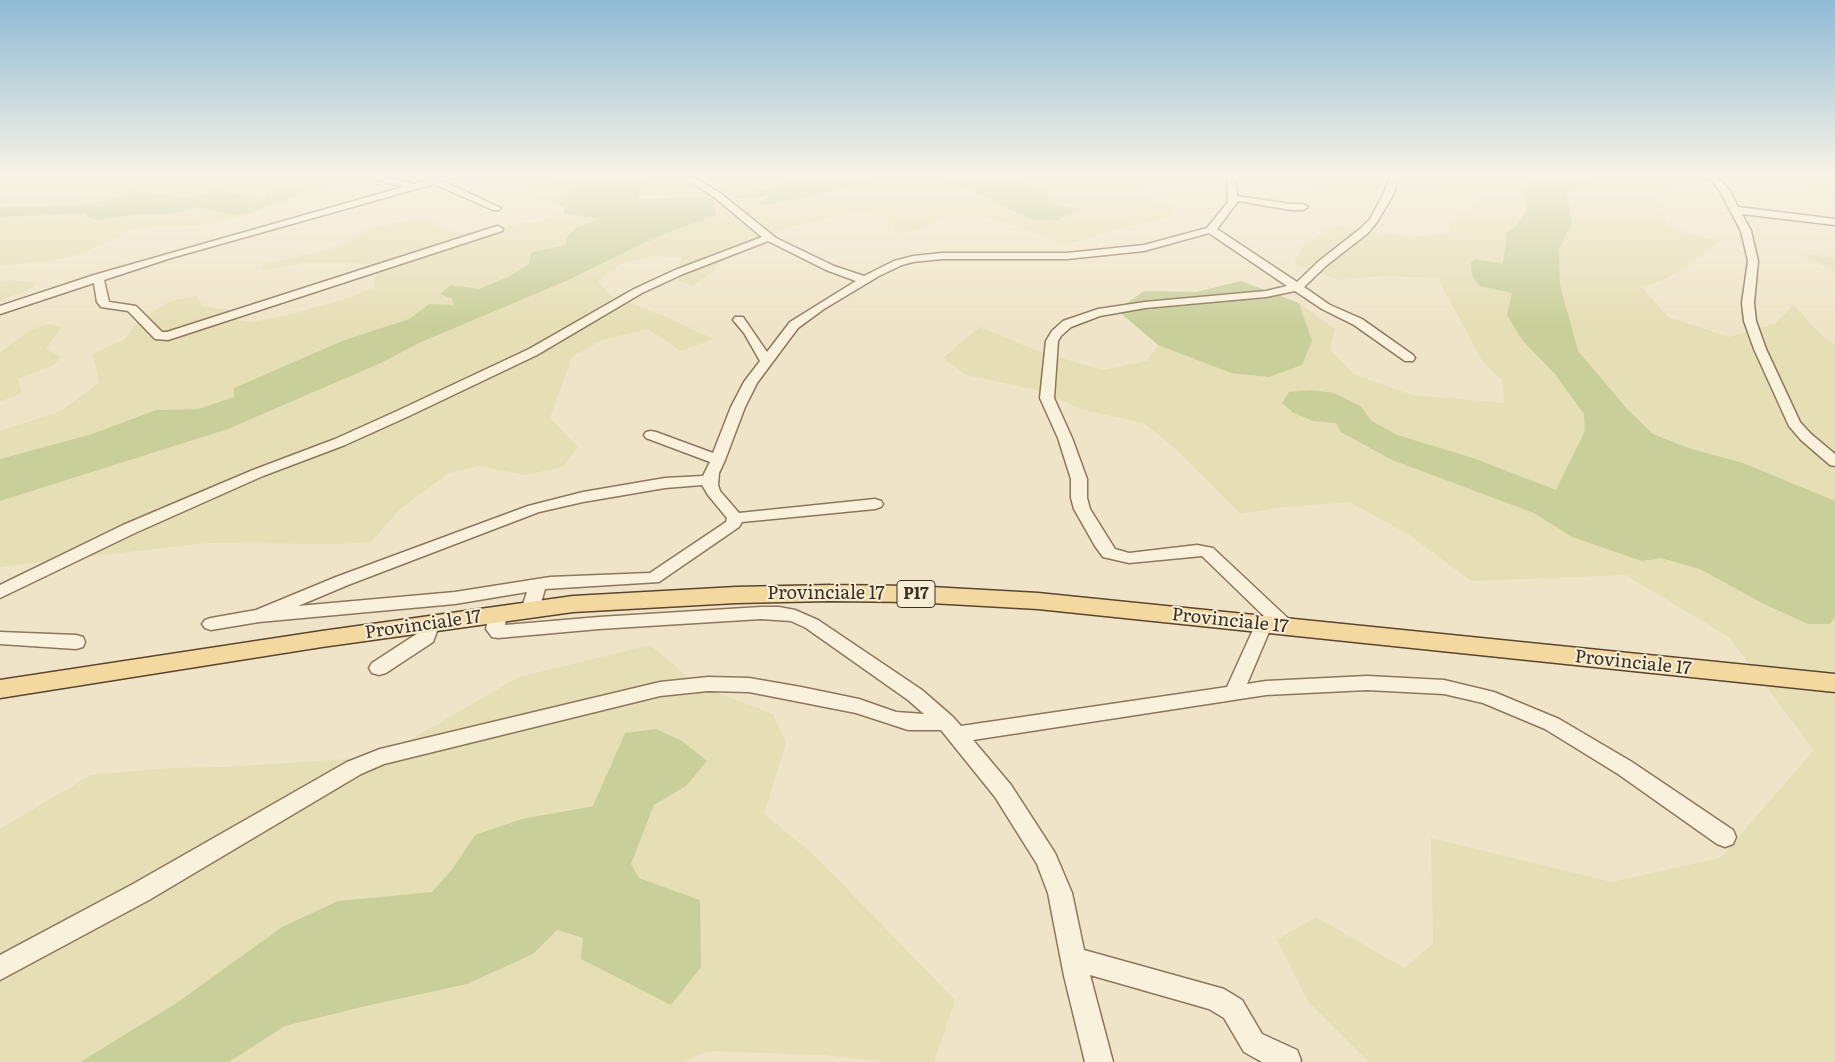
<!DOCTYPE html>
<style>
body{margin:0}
canvas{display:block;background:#f0e4c8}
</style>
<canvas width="1835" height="1062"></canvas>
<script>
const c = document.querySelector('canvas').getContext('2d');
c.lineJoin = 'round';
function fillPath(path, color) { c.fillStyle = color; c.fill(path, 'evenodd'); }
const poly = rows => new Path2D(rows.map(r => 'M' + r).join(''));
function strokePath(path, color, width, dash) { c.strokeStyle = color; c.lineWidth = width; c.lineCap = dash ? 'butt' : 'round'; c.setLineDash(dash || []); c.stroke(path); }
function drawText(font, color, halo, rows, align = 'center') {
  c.font = font + ' Literata,serif'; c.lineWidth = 4; c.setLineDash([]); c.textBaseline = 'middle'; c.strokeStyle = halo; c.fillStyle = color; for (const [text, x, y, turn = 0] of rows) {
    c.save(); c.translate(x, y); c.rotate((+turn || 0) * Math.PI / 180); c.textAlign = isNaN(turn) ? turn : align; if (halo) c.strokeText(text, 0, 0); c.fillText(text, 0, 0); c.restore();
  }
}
const farmland = poly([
 [0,176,323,176,326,182,323,188,258,213,196,226,141,227,128,231,110,241,71,257,54,260,0,266,0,217,85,213,171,214,198,207,226,212,295,196,265,195,267,198,252,204,216,191,191,198,133,191,114,199,81,205,0,207],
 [392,176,549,176,575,181,587,178,558,204,535,201,527,198,524,194,528,186,516,180,494,178,411,184,391,181],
 [651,176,819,176,736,197,744,199,773,195,758,205,780,203,877,180,913,177,944,182,973,191,991,201,1057,221,1076,209,1052,203,1043,189,1017,181,986,176,1176,176,1170,183,1149,181,1143,196,1177,209,1168,218,1142,222,1065,245,1010,224,973,214,948,214,916,231,896,233,891,219,862,211,783,229,727,254,713,271,692,286,678,281,681,257,652,256,621,264,598,281,610,295,671,319,713,339,681,351,648,329,602,340,572,357,550,418,578,447,563,467,525,475,479,466,449,473,400,509,371,542,337,544,206,543,0,567,0,501,3,499,228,429,381,363,419,343,566,281,661,235,715,215,667,197,637,199,644,186,652,178],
 [1303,176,1670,176,1669,188,1659,197,1667,225,1685,233,1720,241,1692,263,1669,277,1643,288,1668,317,1729,337,1774,324,1794,305,1823,337,1835,344,1835,1062,1369,1062,1308,1001,1277,940,1316,917,1404,968,1433,944,1431,838,1612,882,1720,858,1814,750,1729,637,1626,575,1471,581,1408,534,1349,502,1284,507,1240,514,1177,450,1144,423,1087,411,1033,389,966,375,943,358,980,327,1040,352,1103,370,1147,361,1158,345,1231,373,1312,341,1299,303,1335,329,1330,350,1354,374,1412,395,1504,403,1503,381,1482,361,1438,278,1378,276,1339,280,1293,264,1305,244,1334,225,1408,237,1446,234,1455,221,1479,200,1431,188,1358,196,1317,191,1300,178],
 [1786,176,1835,176,1835,202,1807,189],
 [564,213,601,219,566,245,532,252,528,265,510,276,479,289,451,285,454,305,429,304,409,319,342,341,234,388,234,397,198,409,156,410,92,434,0,459,0,431,59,412,99,383,93,354,125,339,136,323,171,301,196,296,203,306,230,310,238,320,250,322,284,316,342,300,373,288,378,266,348,262,311,262,261,270,264,264,324,251,378,226,412,220,433,221,450,231,460,234,500,226,542,221],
 [1801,254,1835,258,1835,272],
 [14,280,36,283,32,289,0,300,0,282],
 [49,324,61,327,46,348,61,357,53,365,18,379,22,393,0,402,0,352,29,331],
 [650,645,697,685,773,714,786,743,764,814,813,854,955,1000,934,1062,886,1062,824,1055,709,1051,683,1062,229,1062,285,1026,366,1006,533,954,557,930,583,938,581,959,671,1005,700,900,639,878,631,864,654,805,686,786,625,733,593,806,563,810,453,868,432,892,338,901,282,927,178,1002,80,1062,0,1062,0,829,91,775,170,768,226,767,380,757,519,677]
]);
const green = poly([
 [594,176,651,176,652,178,644,186,637,199,706,197,714,201,716,215,661,235,566,281,419,343,381,363,228,429,0,501,0,459,92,434,156,410,198,409,234,397,234,388,342,341,409,319,429,304,454,305,452,299,440,294,451,285,479,289,510,276,528,265,532,252,566,245,566,238,577,227,600,219,564,213,565,207,558,204,587,178],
 [819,176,986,176,1017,181,1043,189,1052,203,1077,209,1057,221,1029,219,973,191,944,182,913,177,877,180,780,203,757,205,771,195,744,199,734,197],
 [1524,176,1595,178,1577,191,1566,191,1572,223,1559,249,1560,285,1578,351,1628,410,1653,434,1688,448,1743,463,1835,501,1835,617,1830,624,1808,624,1764,604,1700,569,1661,558,1642,561,1572,537,1534,513,1392,460,1341,432,1336,423,1313,421,1294,413,1282,403,1289,392,1311,390,1334,393,1360,406,1372,421,1397,435,1473,458,1556,490,1585,431,1584,414,1555,374,1523,341,1507,315,1512,293,1479,286,1472,275,1471,262,1476,259,1503,264,1507,232,1516,226,1527,210,1523,188,1530,183],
 [278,187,301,189,295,196,241,216,198,207,171,214,140,214,97,220,89,218,85,213,0,217,0,207,81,205,114,199,133,191,191,198,216,191,234,193,252,197,252,204,267,198,265,195],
 [1241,281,1299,303,1312,341,1302,365,1269,377,1231,373,1158,345,1117,310,1144,291,1196,292],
 [656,729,682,741,707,761,686,786,654,805,631,864,639,878,700,900,701,967,671,1005,581,959,583,938,557,930,533,954,467,984,366,1006,285,1026,229,1062,80,1062,178,1002,282,927,338,901,432,892,453,868,475,835,522,819,593,806,625,733]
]);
const minor = poly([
 [366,176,383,176,414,184,440,176,455,176,443,181,501,208,499,210,493,210,434,184,171,258,104,280,109,302,136,306,162,332,167,332,494,227,498,226,503,229,502,231,168,340,155,339,128,311,101,307,97,302,94,283,0,314,0,306,94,275,403,187,366,176],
 [681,176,692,176,720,193,776,238,834,266,864,276,894,261,913,256,942,253,1067,253,1144,245,1207,228,1228,202,1227,176,1235,176,1237,196,1291,204,1303,204,1308,207,1303,210,1291,210,1238,201,1217,229,1297,282,1319,261,1360,229,1370,219,1383,195,1390,176,1399,176,1393,195,1377,222,1368,233,1327,265,1304,287,1330,305,1362,319,1413,355,1415,358,1413,361,1405,361,1354,325,1322,309,1295,291,1266,297,1145,308,1100,316,1071,327,1061,336,1058,341,1054,398,1072,438,1087,479,1087,498,1090,509,1115,549,1129,553,1197,545,1213,548,1294,624,1297,628,1294,632,1288,634,1282,632,1270,621,1272,625,1247,684,1266,681,1367,676,1444,680,1494,692,1559,719,1632,762,1733,830,1736,837,1733,844,1725,847,1717,844,1618,774,1545,729,1483,703,1444,694,1367,690,1266,695,973,740,1011,785,1055,853,1072,893,1084,950,1224,989,1242,1000,1262,1034,1297,1050,1301,1060,1300,1062,1262,1062,1244,1052,1224,1018,1209,1009,1090,975,1113,1062,1085,1062,1064,976,1048,893,1037,864,995,797,941,730,908,730,856,713,749,692,708,691,660,696,384,764,361,774,149,900,0,980,0,955,133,884,347,762,380,749,660,682,708,677,749,678,801,687,859,699,896,712,924,714,908,700,806,628,791,621,761,619,599,629,498,638,492,637,486,629,489,614,492,610,498,608,504,610,507,614,505,625,599,617,761,607,779,607,795,610,818,620,922,690,953,717,961,726,1227,687,1257,621,1263,619,1269,621,1202,556,1129,563,1103,557,1095,546,1074,509,1071,498,1071,479,1058,438,1040,398,1046,341,1052,331,1063,321,1098,309,1145,302,1266,291,1287,286,1209,233,1144,251,1067,259,942,259,913,262,902,265,879,276,824,309,798,328,757,383,745,407,725,460,719,473,718,485,720,491,739,513,875,499,881,501,883,504,881,507,875,509,742,522,739,527,659,582,545,589,539,610,536,614,530,616,524,614,521,610,527,592,455,604,259,622,211,630,205,628,202,624,205,620,211,618,256,610,336,577,528,506,583,492,665,478,703,476,710,462,646,438,644,435,646,432,651,431,656,432,713,453,731,407,744,382,760,361,744,333,733,320,735,317,743,317,767,352,790,322,856,281,826,270,768,241,683,274,642,293,537,355,407,417,345,445,263,476,135,533,0,598,0,585,123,525,253,470,335,439,397,411,529,349,634,289,675,270,762,237,714,197,681,176],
 [702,485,708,495,727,518,726,522,650,573,550,577,455,592,298,606,348,585,539,512,583,502,665,488,702,485],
 [1708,176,1717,176,1729,190,1738,207,1835,219,1835,225,1742,214,1751,231,1758,261,1754,303,1756,321,1766,349,1800,422,1811,434,1835,454,1835,466,1830,465,1801,440,1789,426,1754,349,1744,321,1742,303,1748,261,1741,231,1720,191,1708,176],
 [431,617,437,619,440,623,433,642,386,673,379,675,372,673,369,668,372,663,418,633,425,619,431,617],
 [0,632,76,635,83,637,85,642,83,647,76,649,0,644,0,632]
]);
const major = poly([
 [830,585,913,586,1038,593,1835,674,1835,692,1038,609,913,602,830,601,736,603,573,612,322,647,0,698,0,680,322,631,573,596,736,587,830,585]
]);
const shields = [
 [916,594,38]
];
const shieldNames = [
 ["P17",916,594]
];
const streetNames = [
 ["Provinciale 17",826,594],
 ["Provinciale 17",1230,621,6],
 ["Provinciale 17",423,625,-8],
 ["Provinciale 17",1633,663,6]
];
fillPath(farmland, '#e6deb5');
fillPath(green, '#c9cf9b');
strokePath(minor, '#8d765c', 3);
strokePath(major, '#5b4430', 3);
fillPath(minor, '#faf1dc');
fillPath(major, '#f3d9a0');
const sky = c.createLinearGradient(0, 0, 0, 325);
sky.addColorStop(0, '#8fbad6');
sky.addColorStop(0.54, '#f8f3e6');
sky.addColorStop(1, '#f8f3e600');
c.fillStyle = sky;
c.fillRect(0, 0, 1835, 325);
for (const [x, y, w] of shields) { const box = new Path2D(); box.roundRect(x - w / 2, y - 13.5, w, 27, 4); c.fillStyle = '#f7eed8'; c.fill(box); strokePath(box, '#3d2e20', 1); }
drawText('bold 16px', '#3d2e20', null, shieldNames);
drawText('18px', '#3d2e20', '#f7eed8', streetNames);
</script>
